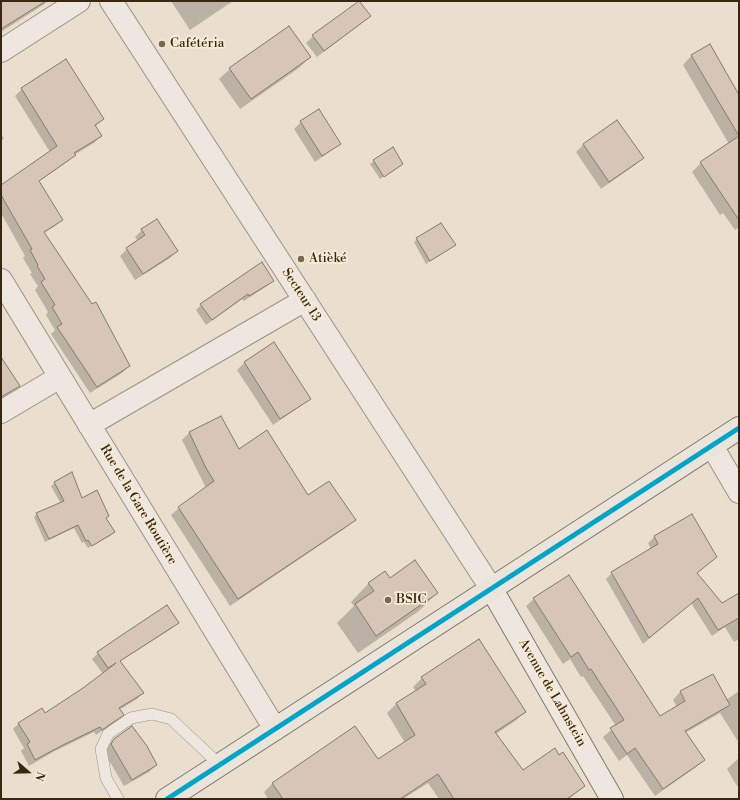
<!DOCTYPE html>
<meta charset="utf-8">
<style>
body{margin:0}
#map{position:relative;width:740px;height:800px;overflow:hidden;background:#eadece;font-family:"Libre Bodoni",serif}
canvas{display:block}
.frame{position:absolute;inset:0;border:2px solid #382812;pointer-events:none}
.north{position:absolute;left:8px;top:752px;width:40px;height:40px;-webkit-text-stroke:3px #f9ebd7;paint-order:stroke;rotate:110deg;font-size:11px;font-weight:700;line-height:16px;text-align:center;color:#382812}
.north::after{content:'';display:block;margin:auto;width:14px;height:18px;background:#382812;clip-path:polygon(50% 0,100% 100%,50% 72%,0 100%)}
</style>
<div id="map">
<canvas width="740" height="800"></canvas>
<div class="frame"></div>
<div class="north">N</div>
</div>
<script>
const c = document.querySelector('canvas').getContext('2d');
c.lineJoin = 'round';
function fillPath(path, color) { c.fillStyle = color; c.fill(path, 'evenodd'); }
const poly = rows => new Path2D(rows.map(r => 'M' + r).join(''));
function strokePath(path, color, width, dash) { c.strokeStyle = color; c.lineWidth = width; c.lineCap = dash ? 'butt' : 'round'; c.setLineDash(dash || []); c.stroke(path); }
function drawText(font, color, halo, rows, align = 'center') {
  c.font = font + ' "Libre Bodoni",serif'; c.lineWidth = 3.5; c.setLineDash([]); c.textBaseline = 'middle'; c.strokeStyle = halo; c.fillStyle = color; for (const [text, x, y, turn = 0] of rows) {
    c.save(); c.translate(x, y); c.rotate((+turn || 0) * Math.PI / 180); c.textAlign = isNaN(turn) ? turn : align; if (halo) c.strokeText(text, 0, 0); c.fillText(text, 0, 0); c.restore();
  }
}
const shadow = poly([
 [1,1,48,1,43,5,1,32],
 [171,1,233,1,190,30],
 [370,16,362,23,317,57,306,43,313,36],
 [692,55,739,97,739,227,735,230,723,213,720,215,692,172,701,163,729,144,683,65],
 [310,57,299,68,240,109,219,79,230,69],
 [22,89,103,119,95,127,101,136,94,143,74,155,67,162,38,182,62,219,55,226,44,233,129,366,122,373,90,393,51,334,55,330,46,315,48,312,35,290,38,286,30,274,32,273,23,258,25,256,1,213,1,187,50,152,15,96],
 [617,121,642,158,635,165,601,189,576,152,583,145],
 [301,122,339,143,332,150,315,162,294,129],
 [1,135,4,138,1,141],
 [392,148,402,164,380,179,370,164],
 [142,230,177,251,170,258,135,280,120,256,127,249,138,241,135,237],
 [417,239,455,245,426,264,414,242],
 [272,281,267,286,244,301,242,299,206,325,196,310,201,305],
 [274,343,310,398,302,405,273,425,237,370,244,363],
 [1,359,19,386,14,390,1,398],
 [220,417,239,450,308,496,354,520,347,527,230,606,171,515,179,508,206,488,182,440,189,433],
 [55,483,82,500,106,518,113,532,110,536,88,548,84,542,82,543,74,528,45,542,34,517,37,514,61,504,51,486],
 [692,515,715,557,696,574,722,605,739,594,739,639,734,642,725,627,712,636,691,603,643,644,606,579,612,573,651,549,648,543,654,537],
 [390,580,437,593,419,611,358,653,337,623,354,606,351,602,369,583],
 [534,599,660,718,677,707,673,700,680,692,712,675,726,700,739,691,739,743,720,713,685,733,703,760,696,767,655,796,627,755,619,761,603,737,616,726,583,676,581,677,570,659,563,664,526,606],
 [177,622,171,629,119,662,143,693,137,699,119,710,122,714,116,721,96,735,94,732,53,752,29,766,21,751,24,748,13,729,19,723,45,714,84,688,103,674,92,659,98,653],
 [422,678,525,712,515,721,496,734,523,771,584,786,569,799,439,799,428,783,403,799,268,799,264,792,273,783,378,761,405,743,387,713,396,704,416,692,413,687],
 [114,739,156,765,149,772,124,786,104,752,107,747],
 [739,758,739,785,737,786,727,769]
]);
const building = poly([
 [1,1,46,1,1,29,1,1],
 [359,1,371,16,324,51,312,35,359,1],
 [289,26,311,57,251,99,229,68,289,26],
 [710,44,739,95,739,136,691,55,710,44],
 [66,59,104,119,95,125,102,136,74,153,76,155,39,181,63,220,44,232,92,304,96,302,130,366,97,387,57,327,62,324,52,307,55,305,41,282,45,279,37,266,38,265,30,250,32,249,1,195,1,185,57,146,21,88,66,59],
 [319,109,341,144,322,156,300,121,319,109],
 [617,120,644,158,609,182,583,144,617,120],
 [739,136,739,220,700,162,739,136],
 [393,147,403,164,384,177,373,160,393,147],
 [157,219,178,251,143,274,126,248,145,235,141,229,157,219],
 [441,223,456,245,430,261,416,238,441,223],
 [262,262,274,281,249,296,248,294,212,320,200,304,262,262],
 [274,342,311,399,280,419,244,362,274,342],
 [1,357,20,386,1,397,1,357],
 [221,416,239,449,267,430,308,495,329,481,356,520,238,599,178,507,214,481,206,468,189,432,221,416],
 [72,472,82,498,97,490,109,516,106,518,115,532,92,546,88,540,86,541,78,525,49,539,36,513,64,501,54,482,72,472],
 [692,514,717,557,697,573,722,603,739,593,739,618,718,630,698,598,649,638,611,572,658,544,654,536,692,514],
 [415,560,438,593,376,636,355,604,374,591,368,583,385,571,390,578,415,560],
 [569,575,660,716,685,701,680,691,713,674,730,705,685,731,705,760,663,789,635,748,627,754,610,728,624,720,591,669,589,670,578,652,571,657,533,598,569,575],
 [167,605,179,623,120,661,144,693,119,708,124,715,102,730,100,727,61,746,35,760,27,744,30,742,18,723,42,708,45,713,83,688,116,663,108,668,97,652,116,639,167,605],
 [479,639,526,712,495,732,523,770,555,748,559,755,563,752,585,786,567,799,454,799,438,774,400,799,283,799,272,783,355,726,378,759,415,735,396,703,426,684,421,677,479,639],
 [132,726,147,746,157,765,132,780,111,744,114,739,132,726]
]);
const lane = poly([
 [118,799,106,778,101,749,108,734,131,718,152,714,171,719,220,765]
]);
const street = poly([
 [111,1,491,588],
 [1,51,79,1],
 [1,280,275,729],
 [1,412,60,377],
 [89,425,305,300],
 [712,446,739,492]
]);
const secondary = poly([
 [491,588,612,799]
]);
const primary = poly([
 [167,799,739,428]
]);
const bus1 = poly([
 [167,799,739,428]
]);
const markers = [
 [162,44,4,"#766854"],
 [301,259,4,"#766854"],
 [388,600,4,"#766854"]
];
const poiNames = [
 ["Cafétéria",170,44],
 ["Atièké",309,259],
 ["BSIC",396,600]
];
const streetNames = [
 ["Secteur 13",301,295,57],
 ["Rue de la Gare Routière",138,505,59],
 ["Avenue de Lahnstein",552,693,60]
];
fillPath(shadow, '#0003');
fillPath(building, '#d7c5b8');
strokePath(building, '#82796d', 1);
strokePath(lane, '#9b9286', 12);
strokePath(street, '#9b9286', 24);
strokePath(secondary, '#82796d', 24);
strokePath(primary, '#82796d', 24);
strokePath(lane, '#ede7df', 11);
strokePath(street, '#ede7df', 22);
strokePath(secondary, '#ede7df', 22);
strokePath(primary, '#ebe4da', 22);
strokePath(bus1, '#03a3c5', 5);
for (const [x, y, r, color] of markers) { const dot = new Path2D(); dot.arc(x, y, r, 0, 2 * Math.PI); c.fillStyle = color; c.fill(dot); strokePath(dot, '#f9ebd7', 1.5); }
drawText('13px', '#382812', '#f9ebd7', poiNames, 'left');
drawText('13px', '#382812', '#f9ebd7', streetNames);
</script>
